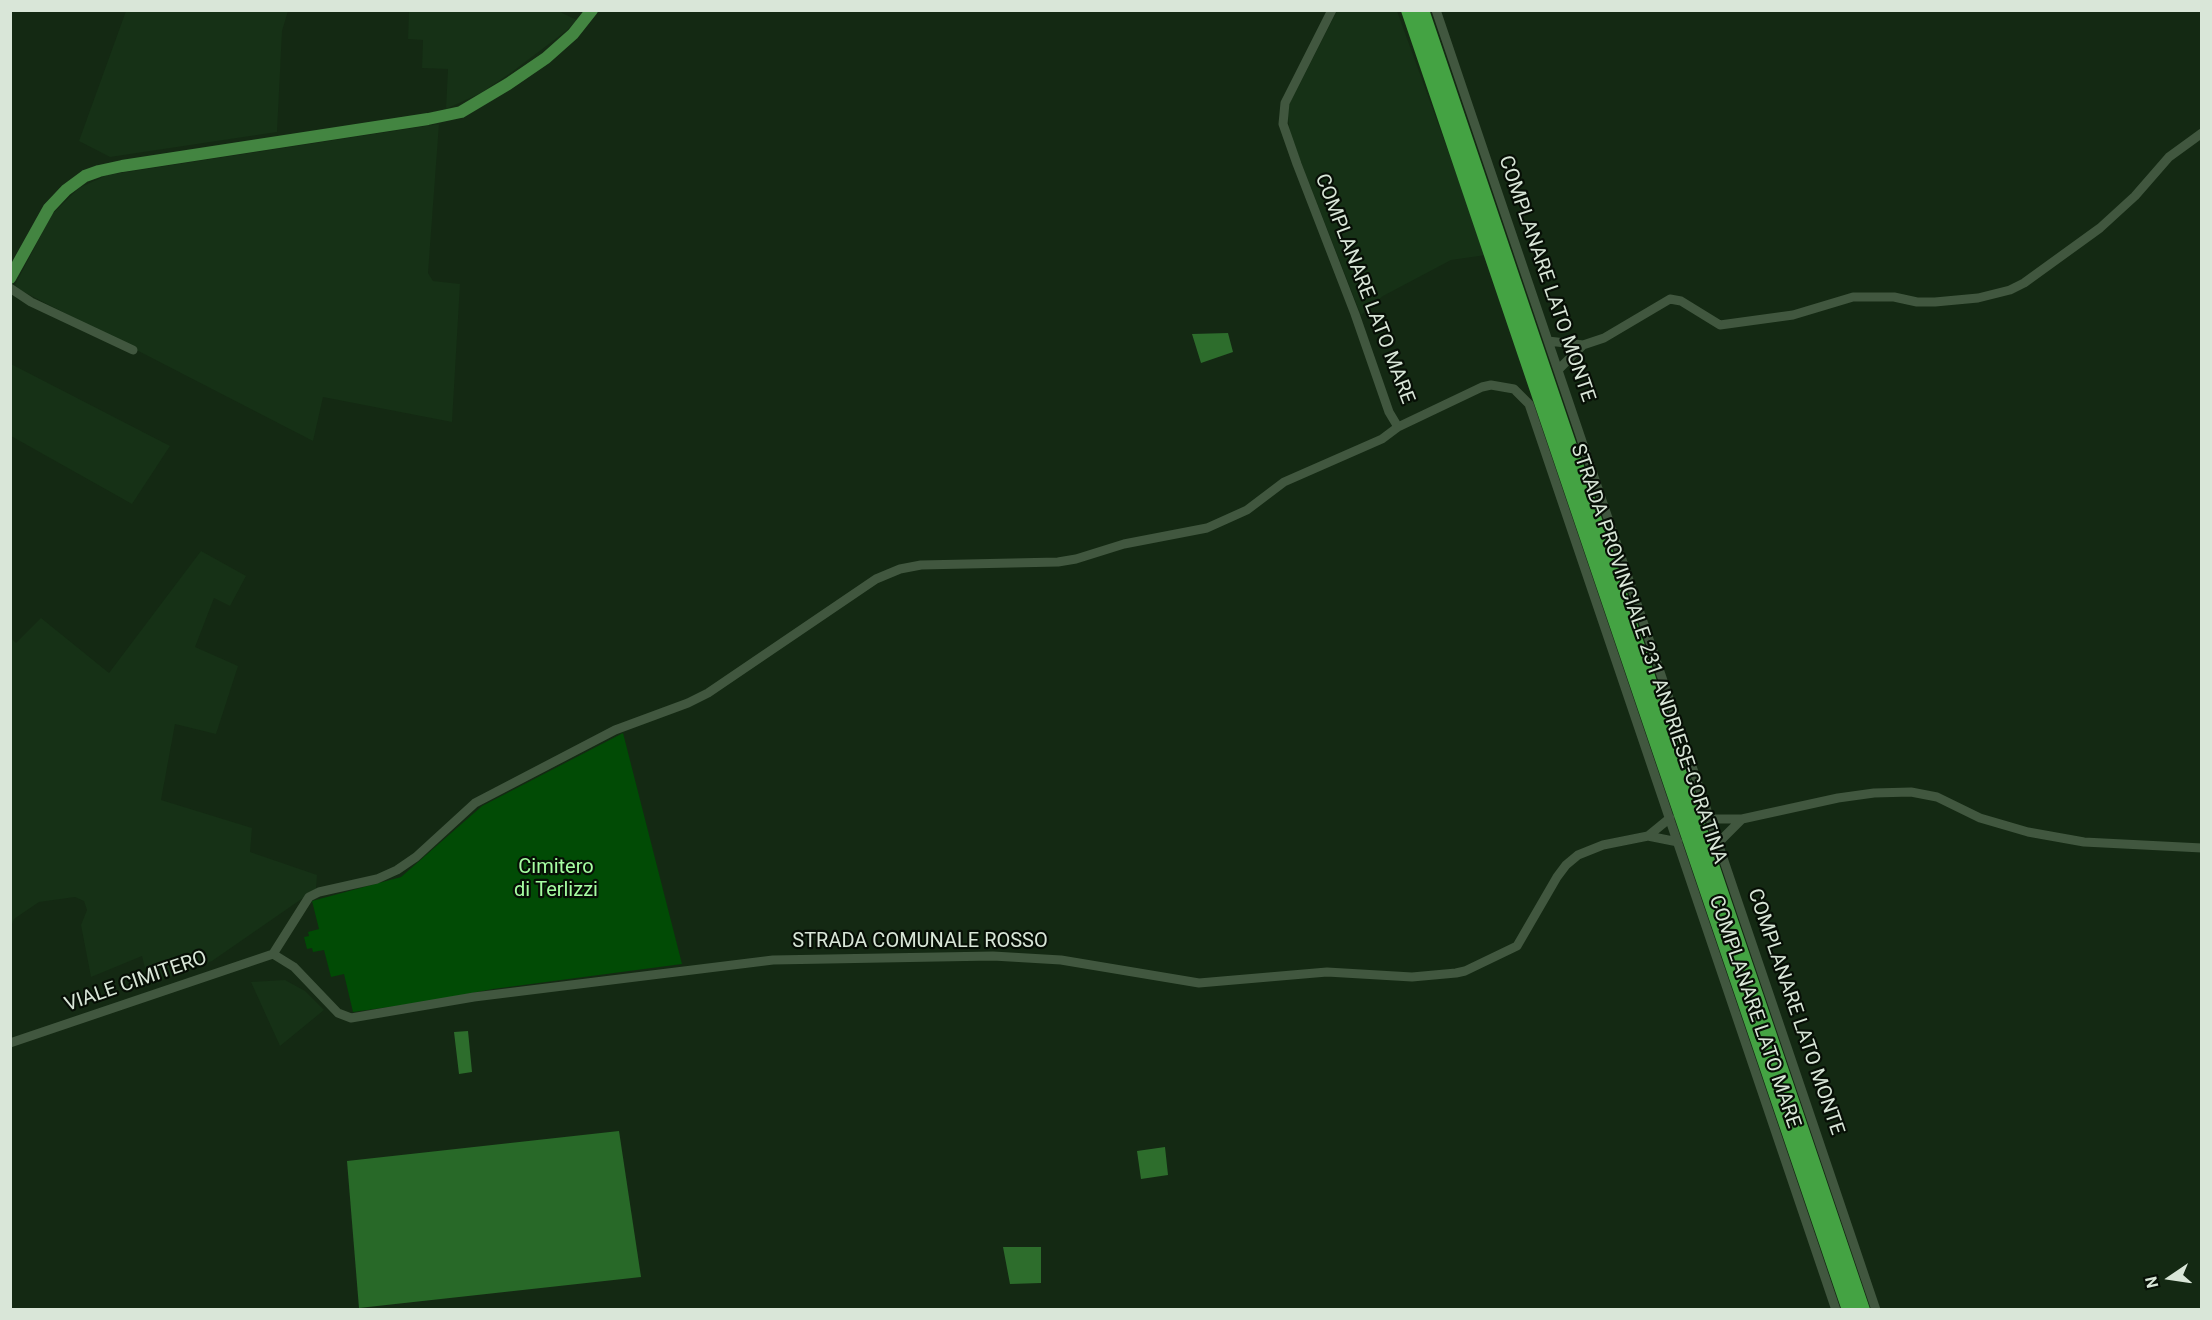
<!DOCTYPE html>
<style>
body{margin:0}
#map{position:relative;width:2212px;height:1320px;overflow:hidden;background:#142913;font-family:Roboto,sans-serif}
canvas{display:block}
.frame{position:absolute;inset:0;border:12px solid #d9e6d8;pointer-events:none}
.north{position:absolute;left:2140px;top:1248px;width:60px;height:60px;-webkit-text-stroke:4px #070f06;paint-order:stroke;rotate:257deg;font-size:16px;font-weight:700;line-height:24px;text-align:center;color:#d9e6d8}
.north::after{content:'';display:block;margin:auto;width:21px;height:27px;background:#d9e6d8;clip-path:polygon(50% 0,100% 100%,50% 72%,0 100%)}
</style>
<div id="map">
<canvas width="2212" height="1320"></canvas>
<div class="frame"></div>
<div class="north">N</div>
</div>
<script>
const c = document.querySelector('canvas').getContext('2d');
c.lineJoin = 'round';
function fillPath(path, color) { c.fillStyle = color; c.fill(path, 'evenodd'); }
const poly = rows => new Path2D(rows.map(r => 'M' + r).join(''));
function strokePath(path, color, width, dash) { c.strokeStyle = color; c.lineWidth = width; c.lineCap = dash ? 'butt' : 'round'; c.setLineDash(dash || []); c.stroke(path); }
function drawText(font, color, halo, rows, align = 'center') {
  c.font = font + ' Roboto,sans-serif'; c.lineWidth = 4.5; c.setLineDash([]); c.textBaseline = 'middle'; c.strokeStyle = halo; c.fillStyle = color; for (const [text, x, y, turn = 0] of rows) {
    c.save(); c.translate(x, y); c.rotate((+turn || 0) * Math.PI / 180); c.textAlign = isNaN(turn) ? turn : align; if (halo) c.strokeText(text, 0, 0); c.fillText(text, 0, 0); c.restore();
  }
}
const built = poly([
 [190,10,288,11,282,31,277,132,110,157,79,141,126,11],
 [409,11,558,11,577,20,566,31,512,72,481,93,446,109,448,69,422,68,423,40,408,39],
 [1337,11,1397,11,1486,255,1451,260,1383,296,1361,315,1290,134,1288,116,1289,105],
 [439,124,428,273,433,281,460,284,452,422,323,397,313,441,22,291,15,285,52,214,79,188,107,175],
 [11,364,170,446,132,504,11,436],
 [201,551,246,576,230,606,214,598,195,647,238,666,216,734,175,724,161,800,252,828,250,852,317,875,316,889,212,961,149,985,142,956,91,977,81,925,87,910,84,901,75,897,39,902,14,919,11,927,11,638,16,643,41,618,109,673],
 [285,980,305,991,324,1010,280,1046,251,982]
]);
const green = poly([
 [623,733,682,964,493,989,425,1002,353,1012,344,974,331,977,324,950,313,952,312,948,307,949,304,937,309,936,308,932,319,929,312,901,401,877,482,806]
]);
const forest = poly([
 [619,1131,641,1277,359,1308,347,1161]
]);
const water = poly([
 [1228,333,1233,352,1201,363,1192,334],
 [468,1031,472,1072,459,1074,454,1032],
 [1165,1147,1168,1175,1141,1179,1137,1151],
 [1003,1247,1041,1247,1041,1283,1010,1284]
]);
const minor = poly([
 [1332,10,1285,103,1283,124,1297,164,1355,314,1389,412,1398,427,1482,387,1491,385,1514,389,1529,404,1836,1310],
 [1436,10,1876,1310],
 [10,288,31,302,133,350],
 [1548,341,1583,345,1604,338,1670,299,1681,301,1720,325,1793,315,1853,297,1894,297,1917,302,1935,302,1978,298,2010,290,2024,283,2100,228,2135,196,2169,157,2202,133],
 [1558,370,1583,345],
 [1710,819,1742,819,1838,798,1874,793,1911,792,1937,797,1980,818,2028,832,2084,842,2202,848],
 [1648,836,1670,818],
 [1718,843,1742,819],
 [273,954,294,967,338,1013,351,1018,474,997,773,960,993,956,1061,960,1199,983,1327,972,1412,977,1456,973,1465,971,1517,946,1557,877,1566,865,1578,855,1603,845,1648,836,1678,842],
 [273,954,309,897,319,892,377,879,397,870,416,857,475,803,615,730,688,703,708,693,876,579,900,569,921,565,1058,562,1076,559,1124,544,1207,528,1247,510,1284,482,1382,439,1398,427],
 [10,1043,273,954]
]);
const major = poly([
 [10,278,49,208,66,190,85,176,99,171,122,166,428,119,461,112,508,84,546,58,573,34,592,10]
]);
const highway = poly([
 [1408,10,1849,1310],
 [1422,10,1863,1310]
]);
const streetNames = [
 ["COMPLANARE LATO MONTE",1546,279,71],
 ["COMPLANARE LATO MARE",1364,289,69],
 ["STRADA PROVINCIALE 231 ANDRIESE-CORATINA",1648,654,71],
 ["STRADA COMUNALE ROSSO",920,942],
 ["VIALE CIMITERO",136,982,-19],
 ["COMPLANARE LATO MARE",1754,1012,71],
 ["COMPLANARE LATO MONTE",1795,1012,71]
];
const parkNames = [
 ["Cimitero",556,868],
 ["di Terlizzi",556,891]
];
fillPath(built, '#163116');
fillPath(green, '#014b05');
fillPath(forest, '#286928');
fillPath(water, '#2d6d2c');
strokePath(minor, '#41573f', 9);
strokePath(major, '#438541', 12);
strokePath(highway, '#44a343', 14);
drawText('20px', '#d9e6d8', '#070f06', streetNames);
drawText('20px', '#a6fea2', '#070f06', parkNames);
</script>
